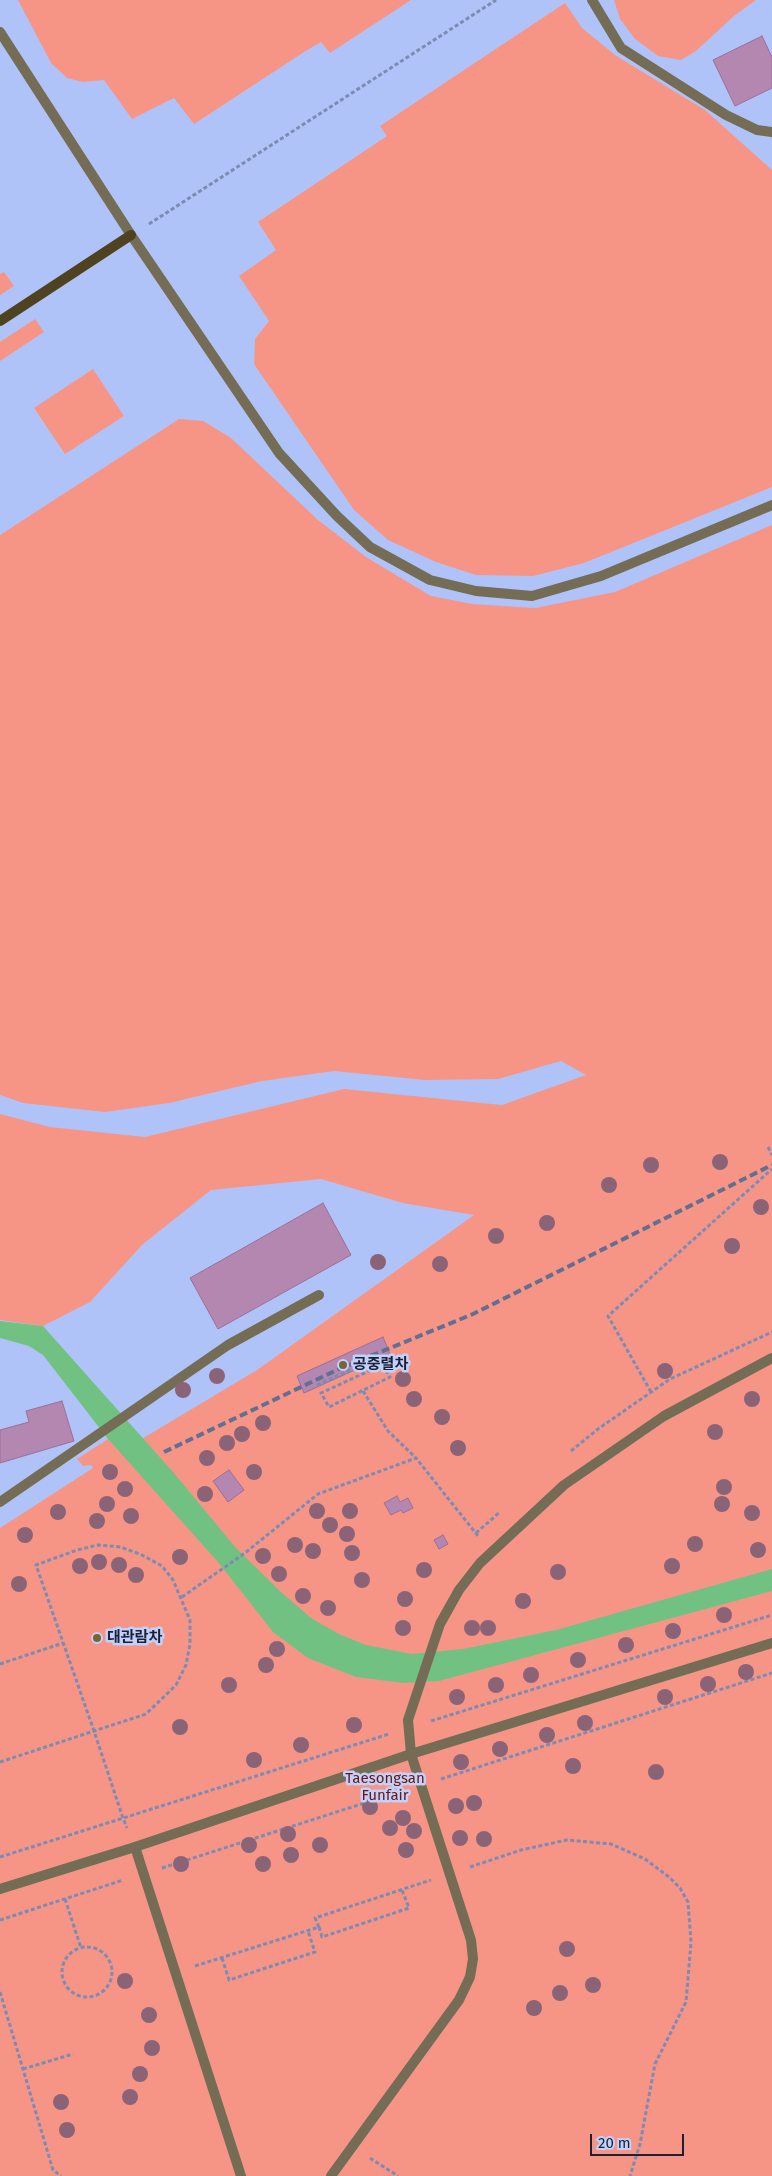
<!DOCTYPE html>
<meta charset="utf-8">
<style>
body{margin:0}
#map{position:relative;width:772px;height:2176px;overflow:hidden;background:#b0c3f8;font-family:"Fira Sans",sans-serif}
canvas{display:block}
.scale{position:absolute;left:590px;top:2134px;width:94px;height:22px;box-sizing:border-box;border:2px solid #1b2135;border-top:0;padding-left:6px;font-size:15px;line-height:18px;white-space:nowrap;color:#1b2135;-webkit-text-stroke:4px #c1d1fc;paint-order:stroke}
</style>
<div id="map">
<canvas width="772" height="2176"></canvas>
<div class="scale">20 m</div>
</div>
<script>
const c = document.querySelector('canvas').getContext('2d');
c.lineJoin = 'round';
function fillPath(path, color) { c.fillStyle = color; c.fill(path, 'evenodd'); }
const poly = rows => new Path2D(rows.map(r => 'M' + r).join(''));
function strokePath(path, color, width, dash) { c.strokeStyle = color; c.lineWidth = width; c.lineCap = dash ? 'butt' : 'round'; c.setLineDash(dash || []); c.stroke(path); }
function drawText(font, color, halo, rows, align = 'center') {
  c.font = font + ' "Fira Sans","Noto Sans KR",sans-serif'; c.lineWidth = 5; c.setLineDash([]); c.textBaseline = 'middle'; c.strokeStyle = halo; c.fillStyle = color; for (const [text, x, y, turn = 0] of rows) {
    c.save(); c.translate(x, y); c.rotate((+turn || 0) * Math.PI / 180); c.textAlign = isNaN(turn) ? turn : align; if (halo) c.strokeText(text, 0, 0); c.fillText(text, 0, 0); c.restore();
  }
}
const green = poly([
 [18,0,411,0,330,53,321,42,304,52,194,124,174,98,132,119,104,80,83,82,67,78,51,63],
 [614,0,756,0,734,16,696,51,681,60,658,56,635,39,620,19],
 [565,3,582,28,615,55,705,110,772,170,772,487,584,563,533,576,476,575,436,562,388,540,354,510,254,364,255,339,269,321,239,276,276,250,258,222,387,136,380,126],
 [4,272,14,286,0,295,0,274],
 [35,319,44,332,0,361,0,342],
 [93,369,124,416,65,454,34,408],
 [179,419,203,421,231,438,318,520,366,557,431,596,473,604,535,608,615,592,772,525,772,2176,0,2176,0,1528,93,1468,91,1465,83,1466,77,1459,108,1439,120,1452,257,1370,474,1215,403,1203,321,1179,211,1190,143,1244,90,1302,43,1326,0,1320,0,1114,50,1127,145,1137,344,1089,502,1105,586,1075,561,1061,498,1079,425,1080,334,1071,262,1081,169,1103,105,1112,23,1103,0,1095,0,535]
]);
const water = poly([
 [0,1321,43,1326,173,1472,236,1548,281,1592,311,1618,339,1634,366,1645,412,1654,463,1649,556,1630,772,1569,772,1591,439,1681,403,1683,356,1677,308,1658,273,1632,218,1562,108,1439,43,1355,29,1346,0,1338]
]);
const building = poly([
 [762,36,772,57,772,88,735,106,713,60,762,36],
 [323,1203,351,1255,218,1329,190,1278,323,1203],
 [383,1337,390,1354,304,1393,297,1376,383,1337],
 [62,1401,74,1441,0,1463,0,1430,29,1422,26,1411,62,1401],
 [229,1470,244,1490,228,1502,213,1481,229,1470],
 [397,1496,400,1502,408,1498,413,1508,403,1513,401,1510,391,1515,384,1503,397,1496],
 [443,1535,448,1544,439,1549,434,1540,443,1535]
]);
const path = poly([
 [149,224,496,0],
 [768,1147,772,1155],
 [382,1365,390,1377,329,1407,321,1393,382,1365],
 [317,1385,379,1357],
 [363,1391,388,1431,416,1458],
 [651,1392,608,1316,772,1169],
 [571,1451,598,1429,670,1379,772,1332],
 [476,1533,500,1512],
 [182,1597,245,1553,318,1494,416,1458,478,1536],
 [0,1664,63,1643],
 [431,1721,772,1615],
 [0,1762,94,1731,146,1714,176,1685,186,1665,190,1644,190,1620,173,1580,162,1566,142,1555,121,1547,98,1545,77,1550,36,1565,94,1731,123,1818,127,1828],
 [441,1779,772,1673],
 [0,1857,389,1734],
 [470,1867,521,1850,567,1840,611,1844,645,1859,669,1877,680,1888,688,1902,691,1942,686,2002,655,2064,640,2144,630,2176],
 [162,1868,402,1791],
 [65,1899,81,1948],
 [0,1920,123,1880],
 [319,1927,322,1937,409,1908,402,1890],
 '62 1972a25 25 0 1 1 50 0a25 25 0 1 1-50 0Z',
 [222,1958,229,1980,315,1952,308,1931],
 [195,1966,319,1927,315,1918,431,1880],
 [0,1992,53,2170,61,2176],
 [23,2069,73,2054],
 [370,2158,398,2176]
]);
const lane = poly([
 [592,0,621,48,726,115,757,130,772,132],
 [0,32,131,235,279,453,337,516,370,547,430,580,476,591,532,596,601,576,772,505],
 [0,1502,228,1345,319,1295],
 [135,1847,241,2176],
 [331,2176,459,2000,470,1977,473,1959,471,1940,411,1754,408,1720,440,1624,459,1590,480,1563,564,1485,664,1416,772,1358]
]);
const street = poly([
 [0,1889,135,1847,411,1754,772,1643]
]);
const secondary = poly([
 [0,321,131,235]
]);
const rail = poly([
 [164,1452,339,1369,473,1314,772,1165]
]);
const trees = [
 [720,1162],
 [651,1165],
 [609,1185],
 [761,1207],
 [547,1223],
 [496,1236],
 [732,1246],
 [378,1262],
 [440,1264],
 [665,1371],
 [217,1376],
 [403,1379],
 [183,1390],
 [414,1399],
 [752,1399],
 [442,1417],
 [263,1423],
 [715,1432],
 [242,1434],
 [227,1443],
 [458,1448],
 [207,1458],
 [110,1472],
 [254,1472],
 [724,1487],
 [125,1489],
 [205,1494],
 [107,1504],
 [722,1504],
 [317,1511],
 [350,1511],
 [58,1512],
 [752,1513],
 [131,1516],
 [97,1521],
 [330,1525],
 [347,1534],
 [25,1535],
 [695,1544],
 [295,1545],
 [758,1550],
 [313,1551],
 [352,1553],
 [263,1556],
 [180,1557],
 [99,1562],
 [119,1565],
 [80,1566],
 [672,1566],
 [424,1570],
 [558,1572],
 [279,1574],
 [136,1575],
 [362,1580],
 [19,1584],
 [303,1596],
 [405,1599],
 [523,1601],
 [328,1608],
 [724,1615],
 [403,1628],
 [472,1628],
 [488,1628],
 [673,1631],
 [626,1645],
 [277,1649],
 [578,1660],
 [266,1665],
 [746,1672],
 [531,1675],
 [708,1684],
 [229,1685],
 [496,1685],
 [457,1697],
 [665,1697],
 [585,1723],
 [354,1725],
 [180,1727],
 [547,1735],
 [301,1745],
 [500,1749],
 [254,1760],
 [461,1762],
 [573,1766],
 [656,1772],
 [474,1803],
 [456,1806],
 [370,1807],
 [403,1818],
 [390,1828],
 [414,1831],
 [288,1834],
 [460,1838],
 [484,1839],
 [249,1845],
 [320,1845],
 [406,1850],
 [291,1855],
 [181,1864],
 [263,1864],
 [567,1949],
 [125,1981],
 [593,1985],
 [560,1993],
 [534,2008],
 [149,2015],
 [152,2048],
 [140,2074],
 [130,2097],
 [61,2102],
 [67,2130]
];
const markers = [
 [343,1365,5,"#786534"],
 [97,1638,5,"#786534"]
];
const poiNames = [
 ["공중렬차",353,1365],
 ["대관람차",107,1638]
];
const parkNames = [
 ["Taesongsan",385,1779],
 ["Funfair",385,1796]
];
fillPath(green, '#f69586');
fillPath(water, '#71c282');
fillPath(building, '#b487b0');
strokePath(building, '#9b6f97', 1);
strokePath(path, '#7c8bb4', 3, [4, 2.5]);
strokePath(lane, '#746c55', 10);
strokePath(street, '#746c55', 10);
strokePath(secondary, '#4f4220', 10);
strokePath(rail, '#626f92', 4, [8, 4]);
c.fillStyle = '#8b6377';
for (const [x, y] of trees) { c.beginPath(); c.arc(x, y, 8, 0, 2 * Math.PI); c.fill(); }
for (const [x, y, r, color] of markers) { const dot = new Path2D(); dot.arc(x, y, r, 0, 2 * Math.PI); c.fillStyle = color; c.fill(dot); strokePath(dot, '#c1d1fc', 2); }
drawText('bold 15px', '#1b2135', '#c1d1fc', poiNames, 'left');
drawText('15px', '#6c150d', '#c1d1fc', parkNames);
</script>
